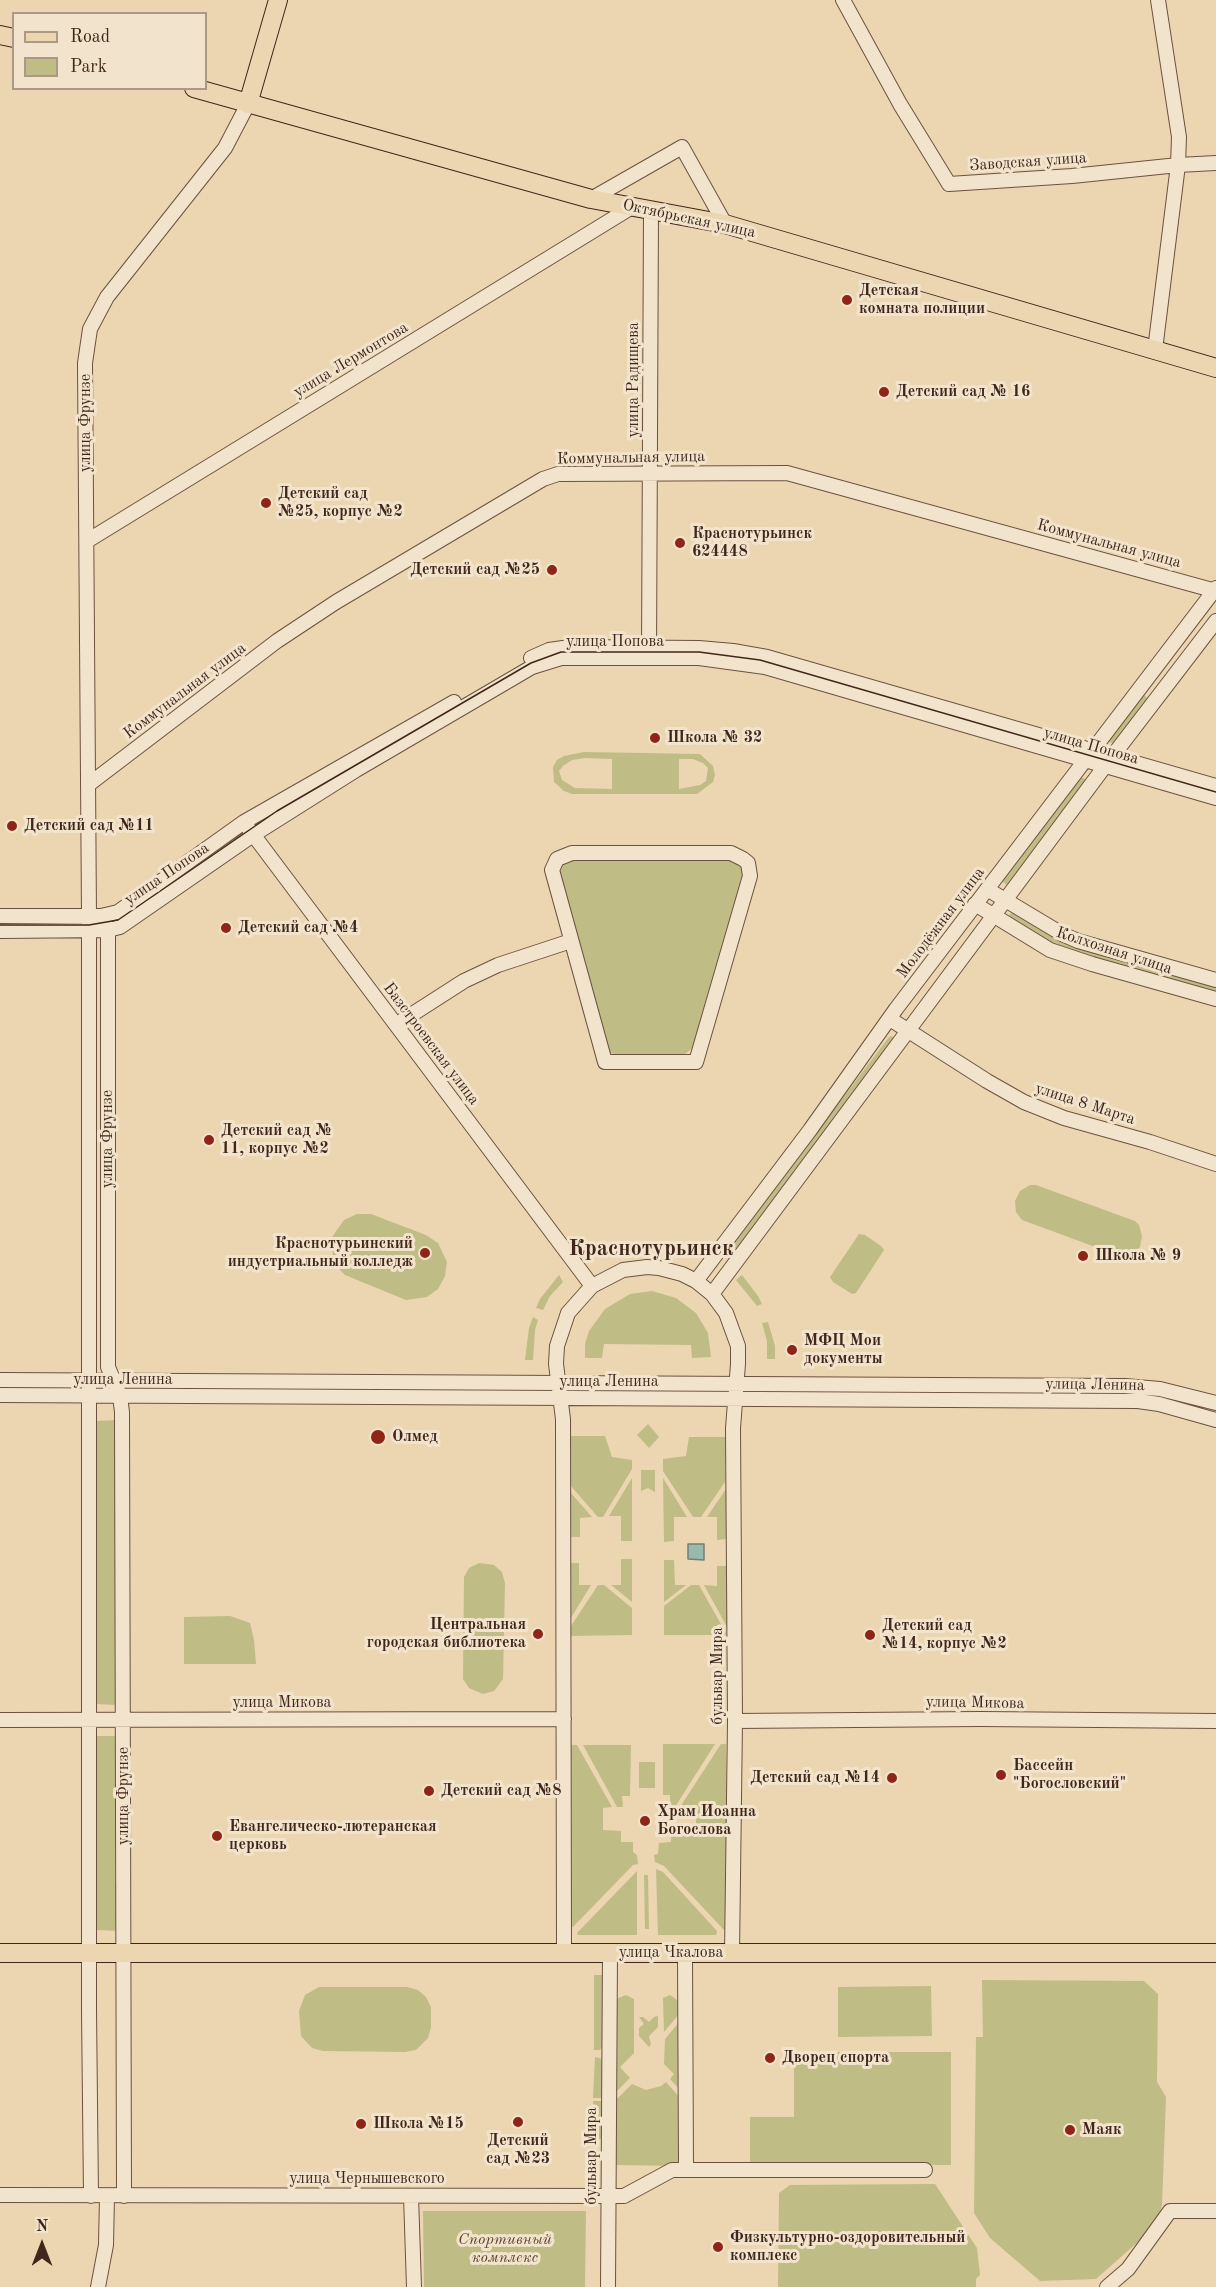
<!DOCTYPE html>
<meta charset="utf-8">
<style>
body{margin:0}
#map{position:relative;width:1216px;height:2287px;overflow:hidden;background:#ebd6b1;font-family:"Old Standard TT",serif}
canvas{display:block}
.legend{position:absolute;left:12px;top:12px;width:195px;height:78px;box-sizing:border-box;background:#f2e4cc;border:2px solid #ab9885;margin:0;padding:8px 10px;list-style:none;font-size:18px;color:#40261b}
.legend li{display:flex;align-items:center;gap:12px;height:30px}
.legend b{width:30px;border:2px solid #ab9885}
.north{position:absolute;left:12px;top:2215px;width:60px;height:60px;-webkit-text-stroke:4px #f2e4cc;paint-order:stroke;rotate:0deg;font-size:16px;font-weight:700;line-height:24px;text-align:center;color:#40261b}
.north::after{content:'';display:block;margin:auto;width:21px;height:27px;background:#40261b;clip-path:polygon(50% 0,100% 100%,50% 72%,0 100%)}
</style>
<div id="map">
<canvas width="1216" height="2287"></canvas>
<ul class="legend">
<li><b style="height:8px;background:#ebd6b1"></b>Road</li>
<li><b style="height:16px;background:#bfbc86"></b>Park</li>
</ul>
<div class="north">N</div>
</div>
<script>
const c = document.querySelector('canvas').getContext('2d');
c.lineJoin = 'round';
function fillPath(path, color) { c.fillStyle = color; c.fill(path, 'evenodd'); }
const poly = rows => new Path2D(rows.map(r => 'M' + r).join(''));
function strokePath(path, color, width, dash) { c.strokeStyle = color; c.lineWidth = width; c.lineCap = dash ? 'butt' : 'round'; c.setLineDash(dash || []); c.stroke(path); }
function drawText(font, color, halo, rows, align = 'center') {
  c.font = font + ' "Old Standard TT",serif'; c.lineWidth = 6; c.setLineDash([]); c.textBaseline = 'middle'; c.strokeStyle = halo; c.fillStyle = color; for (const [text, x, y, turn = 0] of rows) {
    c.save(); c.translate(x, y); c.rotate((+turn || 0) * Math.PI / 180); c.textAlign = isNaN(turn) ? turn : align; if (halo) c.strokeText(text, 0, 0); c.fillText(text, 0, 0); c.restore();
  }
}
const green = poly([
 [1142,693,1150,701,1117,745,1105,740],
 [584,752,700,754,713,766,715,775,713,782,697,794,572,794,564,791,554,782,553,767,557,760,564,756],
 [585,758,612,759,612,789,575,788,562,780,559,771,563,766,572,760],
 [679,759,693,759,703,763,708,768,706,781,700,785,679,789],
 [1078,776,1090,781,1009,887,1002,881,1003,874],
 [731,858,743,867,744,877,694,1047,685,1054,679,1055,618,1055,608,1052,558,879,559,868,562,863,567,859],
 [1014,911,1216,983,1216,993,1078,955,1056,946,1009,918,1009,915],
 [892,1036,895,1039,738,1250,731,1245,889,1037],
 [1030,1185,1036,1185,1135,1221,1139,1225,1142,1236,1140,1247,1131,1254,1120,1256,1022,1220,1016,1212,1015,1201,1020,1191],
 [357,1214,371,1214,426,1235,438,1243,447,1262,445,1276,438,1289,427,1297,406,1300,345,1275,340,1270,333,1258,332,1237,344,1220],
 [859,1234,865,1235,881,1246,884,1250,856,1293,852,1294,833,1282,830,1277],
 [559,1275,563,1282,550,1296,543,1310,536,1308,540,1299],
 [742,1275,758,1296,762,1304,757,1306,736,1280],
 [652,1291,676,1298,696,1313,708,1333,711,1357,692,1358,691,1345,604,1344,602,1358,585,1358,585,1344,589,1331,605,1309,630,1294],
 [533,1317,538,1320,535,1330,533,1360,525,1360,529,1328],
 [768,1322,775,1346,775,1359,767,1359,767,1341,762,1323],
 [117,1420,117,1705,95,1704,95,1421],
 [648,1424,659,1437,649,1448,637,1435],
 [570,1436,605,1436,612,1457,632,1460,632,1469,603,1517,598,1517,570,1485],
 [689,1437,726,1437,725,1482,701,1517,693,1517,663,1471,663,1459,686,1456],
 [641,1470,655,1470,655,1492,648,1488,641,1491],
 [632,1478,632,1541,621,1541,621,1516,609,1516],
 [663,1478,687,1517,674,1517,674,1541,664,1542],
 [726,1489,726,1539,717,1540,717,1517,707,1517],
 [570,1492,592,1517,580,1518,580,1537,570,1537],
 [621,1559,632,1559,632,1602,611,1585,621,1585],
 [664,1560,674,1560,675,1585,686,1585,664,1602],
 [479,1563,494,1565,502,1572,505,1583,503,1679,494,1691,483,1694,469,1688,463,1679,464,1577,469,1568],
 [570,1563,579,1563,579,1585,591,1585,569,1621],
 [717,1566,726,1566,727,1627,704,1585,717,1586],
 [598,1585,604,1585,632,1608,632,1635,569,1636,569,1629],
 [691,1585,699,1585,727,1635,664,1635,664,1606],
 [230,1616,250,1623,254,1640,256,1664,184,1664,184,1617],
 [95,1736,122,1736,121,1844,115,1846,115,1883,120,1886,120,1931,96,1930],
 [663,1744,715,1744,675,1807,670,1807,670,1795,663,1795],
 [721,1744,726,1744,728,1928,724,1930,664,1866,655,1862,654,1855,658,1854,659,1843,671,1842,671,1832,696,1831,696,1807,680,1807],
 [569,1745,577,1745,612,1807,603,1808,603,1830,621,1831,621,1842,633,1842,633,1852,637,1855,638,1864,633,1865,573,1927,570,1926],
 [583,1745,631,1745,630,1796,622,1796,623,1807,617,1807],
 [639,1762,655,1762,655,1788,639,1788],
 [656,1869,663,1872,717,1931,716,1935,658,1935],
 [637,1871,637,1935,578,1935,577,1933],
 [644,1875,648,1875,649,1929,645,1929],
 [594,1975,602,1975,604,1981,604,2044,600,2050,594,2050],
 [982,1980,1144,1981,1158,1994,1157,2082,1166,2097,1162,2205,1158,2220,1139,2241,1096,2279,1040,2281,990,2238,974,2213,976,2037,983,2037],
 [931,1986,932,2036,838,2037,838,1987],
 [319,1987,407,1987,418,1990,426,1997,431,2007,431,2027,428,2038,416,2050,405,2052,323,2051,312,2048,301,2036,299,2011,305,1995],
 [626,1995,634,1999,634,2053,620,2067,630,2078,613,2095,616,1999],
 [670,1995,677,2000,680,2013,664,2032,663,1998],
 [658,2016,658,2027,649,2036,651,2044,649,2047,639,2036,639,2028,644,2024,639,2017,643,2017,649,2022,654,2017],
 [681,2020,681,2091,670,2079,674,2074,664,2064,665,2039],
 [827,2052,951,2052,951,2165,750,2164,750,2117,794,2117,794,2063,827,2063],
 [595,2057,600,2058,603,2062,604,2098,593,2098],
 [666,2082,681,2099,681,2166,613,2165,614,2102,632,2084,646,2090,661,2086],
 [593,2101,604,2101,604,2139,593,2139],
 [935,2184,977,2248,980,2275,976,2279,976,2287,778,2287,779,2193,790,2185],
 [423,2211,586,2211,585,2287,424,2287]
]);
const water = poly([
 [688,1544,704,1544,704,1560,688,1559,688,1544]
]);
const minor = poly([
 [843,0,900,104,949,184,1072,176,1178,165,1216,163],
 [591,199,682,147,725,224],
 [1155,350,1178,165,1179,137,1158,0],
 [87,541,632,207],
 [649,656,651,210],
 [531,658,549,650,570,647,699,648,733,651,767,657,1216,786],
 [88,785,277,641,336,602,543,479,558,474,787,473,1216,591],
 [249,829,592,1286],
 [572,853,731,853,743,859,748,863,750,876,696,1062,605,1062,552,870,557,859,572,853],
 [987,889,1062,934,1078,941,1216,980],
 [975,904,1050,950,1092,964,1216,999],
 [0,916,101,916,118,912,244,822,454,702],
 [105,923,108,930,108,1367,120,1396,122,1412,124,2196],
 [0,931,108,930,120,927,253,835,356,770,532,667,561,658,699,658,765,667,1216,798],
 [890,1019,987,1081,1024,1102,1064,1118,1150,1142,1216,1164],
 [397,1024,464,981,498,965,571,941],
 [696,1281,810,1130,896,1009,1216,588],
 [712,1294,1108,762,1216,621],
 [0,1380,1125,1386,1160,1389,1216,1403],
 [0,1395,1138,1401,1159,1404,1216,1420],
 [0,1720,564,1719],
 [735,1721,980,1719,1216,1721],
 [564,1953,563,1419,556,1364,557,1346,568,1313,592,1286,623,1270,647,1267,659,1268,682,1274,696,1281,712,1294,726,1313,738,1346,738,1364,733,1428,735,1721,732,1954],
 [685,1953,686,2170],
 [0,2195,624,2196,672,2170,925,2170],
 [91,2196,89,2010,89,916,85,363,90,329,107,297,225,148,248,104],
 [411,2196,414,2287],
 [98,2287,106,2245,107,2196],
 [608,2287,610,1953],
 [1107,2287,1128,2269,1170,2211,1216,2211]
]);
const major = poly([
 [0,35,14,38],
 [194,88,591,199,725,224,1216,368],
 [248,104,278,0],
 [0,1953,1216,1953]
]);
const tram = poly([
 [0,925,89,925,118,920,277,811,531,663,561,652,699,652,760,660,1216,792]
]);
const markers = [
 [847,300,6,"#8f2418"],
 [884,392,6,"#8f2418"],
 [266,503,6,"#8f2418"],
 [680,543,6,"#8f2418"],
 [552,570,6,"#8f2418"],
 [655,738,6,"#8f2418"],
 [12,826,6,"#8f2418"],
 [226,928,6,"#8f2418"],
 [209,1140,6,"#8f2418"],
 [425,1253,6,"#8f2418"],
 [1083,1256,6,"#8f2418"],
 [792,1350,6,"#8f2418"],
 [378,1437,8,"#8f2418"],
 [538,1634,6,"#8f2418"],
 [870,1635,6,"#8f2418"],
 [1001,1775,6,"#8f2418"],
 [892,1778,6,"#8f2418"],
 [429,1791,6,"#8f2418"],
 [645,1821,6,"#8f2418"],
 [217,1836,6,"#8f2418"],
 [770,2058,6,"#8f2418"],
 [518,2122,6,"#8f2418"],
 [361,2124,6,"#8f2418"],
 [1070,2130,6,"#8f2418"],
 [718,2247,6,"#8f2418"]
];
const streetNames = [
 ["Заводская улица",1028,162,-4],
 ["Октябрьская улица",689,219,12],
 ["улица Лермонтова",351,360,-31],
 ["улица Радищева",634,380,-90],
 ["улица Фрунзе",86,423,-90],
 ["Коммунальная улица",631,458,-1],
 ["Коммунальная улица",1109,544,15],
 ["улица Попова",615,642],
 ["Коммунальная улица",185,691,-37],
 ["улица Попова",1091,746,16],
 ["улица Попова",167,874,-34],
 ["Молодёжная улица",941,923,-53],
 ["Колхозная улица",1114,951,18],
 ["Базстроевская улица",431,1044,53],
 ["улица 8 Марта",1085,1104,18],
 ["улица Фрунзе",108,1139,-90],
 ["улица Ленина",123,1380],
 ["улица Ленина",609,1382],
 ["улица Ленина",1095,1385,1],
 ["бульвар Мира",718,1676,-90],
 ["улица Микова",282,1703],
 ["улица Микова",975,1703,1],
 ["улица Фрунзе",124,1796,-90],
 ["улица Чкалова",671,1953],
 ["бульвар Мира",592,2156,-90],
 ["улица Чернышевского",367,2179]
];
const poiNames = [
 ["Детская",859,291],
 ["комната полиции",859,309],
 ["Детский сад № 16",896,392],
 ["Детский сад",278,494],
 ["№25, корпус №2",278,512],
 ["Краснотурьинск",692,534],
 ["624448",692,552],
 ["Детский сад №25",540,570,"right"],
 ["Школа № 32",667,738],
 ["Детский сад №11",24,826],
 ["Детский сад №4",238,928],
 ["Детский сад №",221,1131],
 ["11, корпус №2",221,1149],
 ["Краснотурьинский",413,1244,"right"],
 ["индустриальный колледж",413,1262,"right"],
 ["Школа № 9",1095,1256],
 ["МФЦ Мои",804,1341],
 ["документы",804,1359],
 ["Олмед",392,1437],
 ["Центральная",526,1625,"right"],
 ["городская библиотека",526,1643,"right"],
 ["Детский сад",882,1626],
 ["№14, корпус №2",882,1644],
 ["Бассейн",1013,1766],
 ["\"Богословский\"",1013,1784],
 ["Детский сад №14",880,1778,"right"],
 ["Детский сад №8",441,1791],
 ["Храм Иоанна",657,1812],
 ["Богослова",657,1830],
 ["Евангелическо-лютеранская",229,1827],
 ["церковь",229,1845],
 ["Дворец спорта",782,2058],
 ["Школа №15",373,2124],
 ["Маяк",1082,2130],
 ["Детский",518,2141,"center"],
 ["сад №23",518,2159,"center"],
 ["Физкультурно-оздоровительный",730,2238],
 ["комплекс",730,2256]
];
const parkNames = [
 ["Спортивный",505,2240],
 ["комплекс",505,2258]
];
const districtNames = [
 ["Краснотурьинск",651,1249]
];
fillPath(green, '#bfbc86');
fillPath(water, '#98b9ad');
strokePath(water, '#757e73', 1.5);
strokePath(minor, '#6b5240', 16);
strokePath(major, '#40261b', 20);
strokePath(minor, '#f2e4cc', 14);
strokePath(major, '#ebd6b1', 18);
strokePath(tram, '#40261b', 1.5);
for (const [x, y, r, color] of markers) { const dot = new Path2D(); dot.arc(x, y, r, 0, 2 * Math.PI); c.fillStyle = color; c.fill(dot); strokePath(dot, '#f2e4cc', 2); }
drawText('16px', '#40261b', '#f2e4cc', streetNames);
drawText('bold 16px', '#40261b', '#f2e4cc', poiNames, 'left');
drawText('italic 16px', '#594430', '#f2e4cc', parkNames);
drawText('bold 22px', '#40261b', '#f2e4cc', districtNames);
</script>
